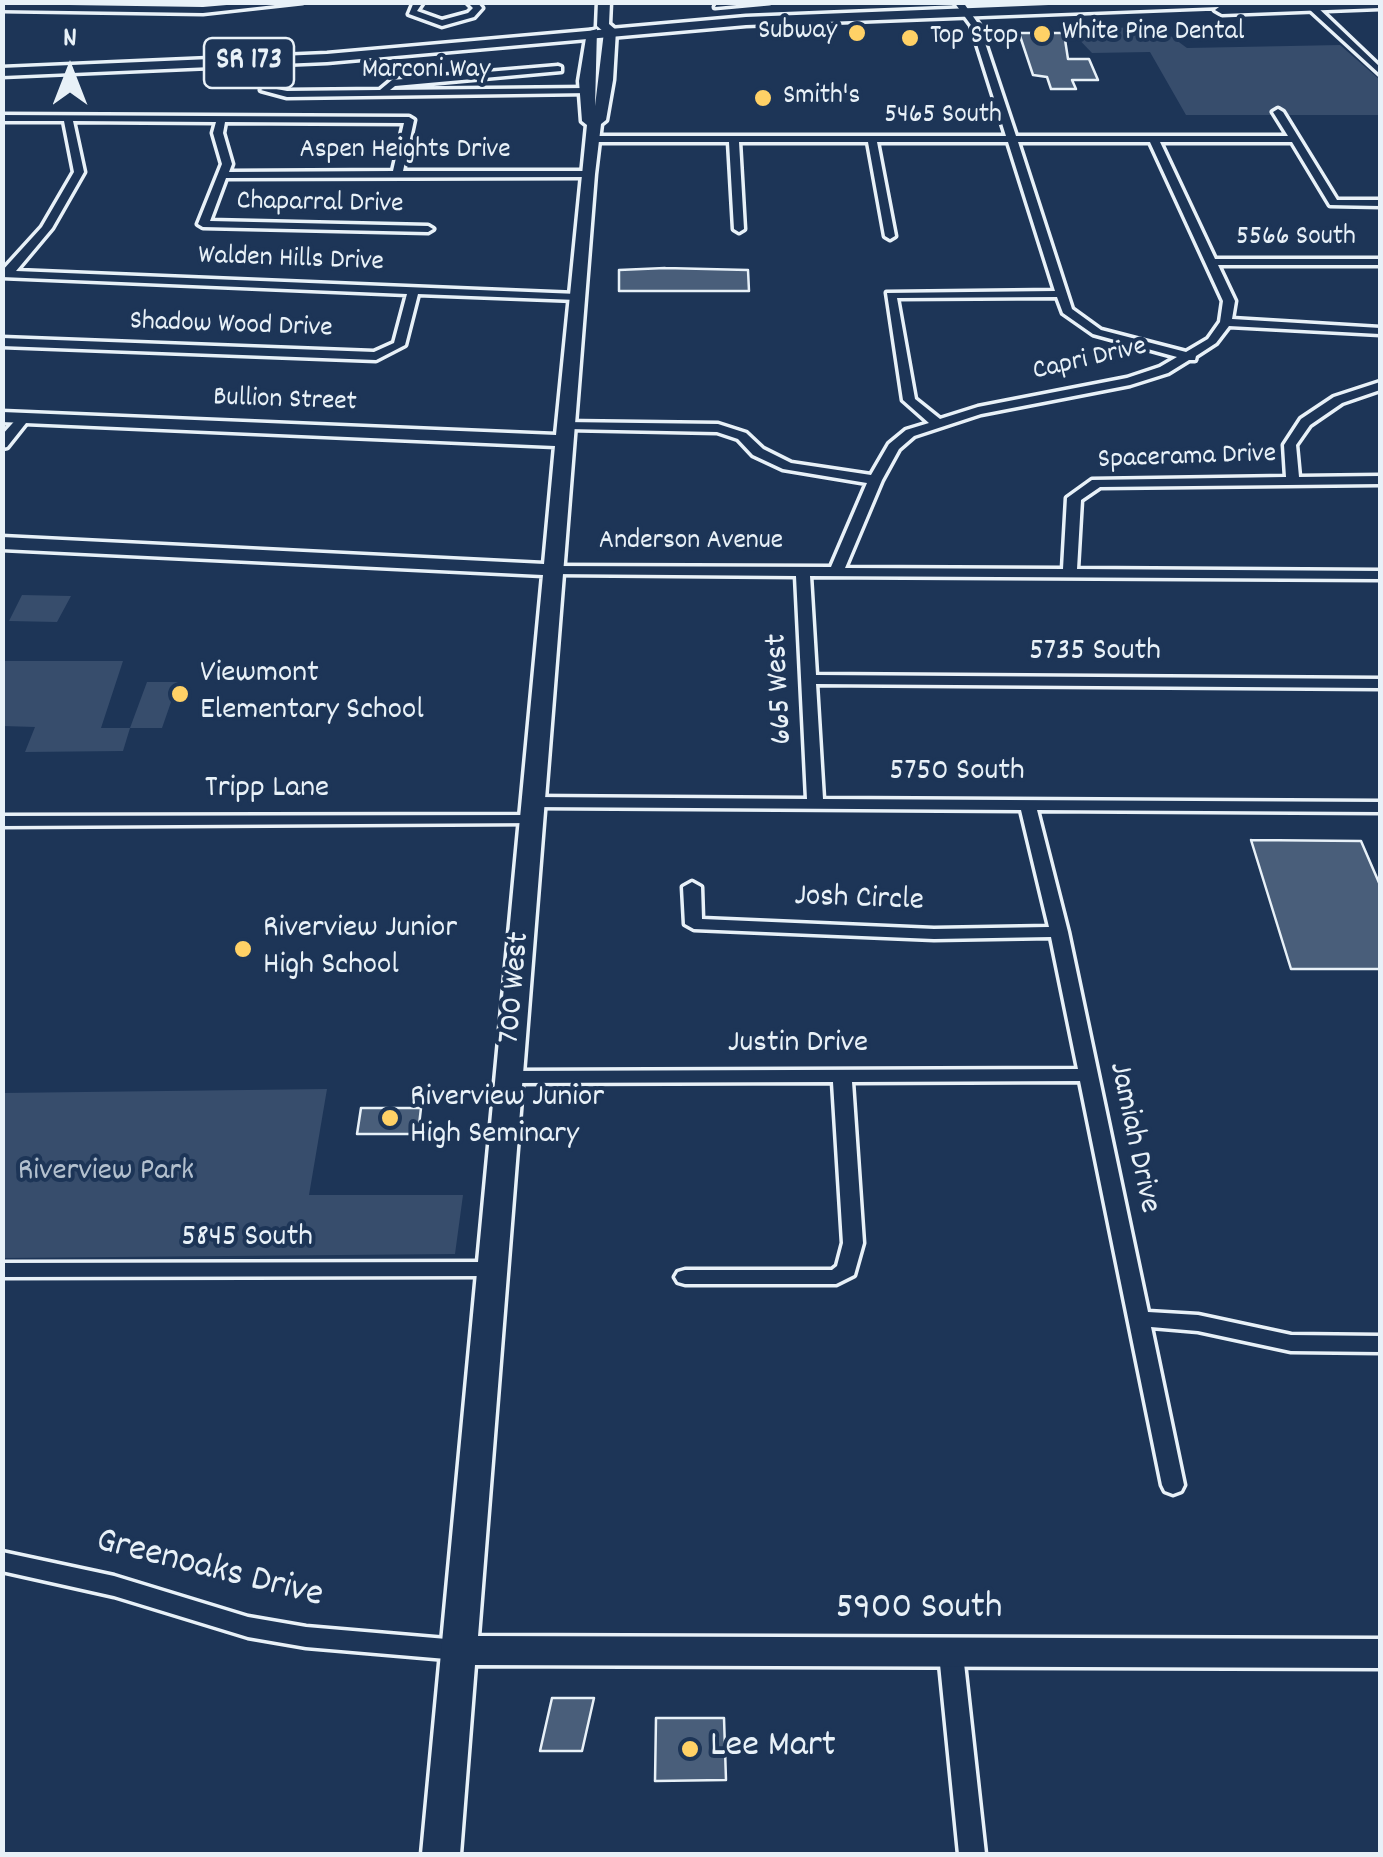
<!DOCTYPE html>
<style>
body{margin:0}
#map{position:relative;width:1383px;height:1857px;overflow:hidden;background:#1d3557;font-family:Dekko,sans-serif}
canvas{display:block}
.frame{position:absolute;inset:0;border:5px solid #e8f1f8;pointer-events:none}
.north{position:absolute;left:20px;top:20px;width:100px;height:100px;-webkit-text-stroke:8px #1d3557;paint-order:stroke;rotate:0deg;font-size:28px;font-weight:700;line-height:40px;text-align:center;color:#e8f1f8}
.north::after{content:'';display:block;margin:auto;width:35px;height:45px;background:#e8f1f8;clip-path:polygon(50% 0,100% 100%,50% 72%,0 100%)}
</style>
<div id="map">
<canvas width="1383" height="1857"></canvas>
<div class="frame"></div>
<div class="north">N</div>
</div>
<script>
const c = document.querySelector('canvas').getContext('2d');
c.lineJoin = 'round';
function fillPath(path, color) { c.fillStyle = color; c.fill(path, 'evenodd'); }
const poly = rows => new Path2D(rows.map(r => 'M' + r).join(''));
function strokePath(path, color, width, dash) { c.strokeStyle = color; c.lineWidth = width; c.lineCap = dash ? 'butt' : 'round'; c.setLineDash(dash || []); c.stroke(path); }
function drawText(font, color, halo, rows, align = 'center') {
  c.font = font + ' Dekko,sans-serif'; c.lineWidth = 8; c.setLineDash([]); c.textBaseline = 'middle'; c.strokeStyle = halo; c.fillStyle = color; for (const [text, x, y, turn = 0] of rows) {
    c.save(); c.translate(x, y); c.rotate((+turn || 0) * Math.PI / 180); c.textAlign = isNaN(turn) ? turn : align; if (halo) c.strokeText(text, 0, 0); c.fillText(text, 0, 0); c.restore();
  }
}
const green = poly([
 [1157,26,1187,48,1340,45,1380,80,1380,115,1186,115,1150,52,1092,53,1070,30],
 [22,595,71,596,57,622,9,621],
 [3,661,123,661,101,728,130,728,147,682,178,682,162,728,130,728,123,751,25,752,35,727,3,726],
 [327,1089,309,1195,463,1195,455,1254,3,1258,3,1093]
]);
const building = poly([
 [1019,33,1064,33,1068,59,1089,59,1098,80,1072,80,1076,89,1051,89,1047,77,1033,75,1019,33],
 [665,268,748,270,749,291,619,291,619,270,665,268],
 [1251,840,1361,841,1380,885,1380,969,1291,969,1251,840],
 [361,1108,421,1108,418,1134,357,1134,361,1108],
 [552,1698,594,1698,582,1751,540,1751,552,1698],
 [656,1718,724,1718,726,1780,655,1781,656,1718]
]);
const street = poly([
 [262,2,302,2,203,13,2,10,2,4,203,7,262,2],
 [414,2,423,2,417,11,442,20,468,13,473,8,467,2,477,2,482,8,474,17,442,26,409,14,414,2],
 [718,2,769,2,715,7,718,2],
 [954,2,963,2,979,25,1016,136,1288,136,1273,112,1278,109,1283,112,1337,200,1380,200,1380,206,1330,205,1292,142,1160,142,1215,259,1380,259,1380,265,1218,265,1235,301,1232,319,1380,328,1380,334,1229,326,1216,343,1196,356,1195,360,1189,360,1168,373,1130,385,981,414,914,436,899,449,882,480,845,568,1063,569,1067,498,1092,480,1286,477,1284,445,1301,419,1334,397,1380,382,1380,390,1342,403,1310,425,1296,445,1299,477,1380,476,1380,484,1100,487,1081,500,1077,569,1380,571,1380,579,810,576,816,675,1380,679,1380,688,816,684,823,799,1380,802,1380,812,1037,810,1068,932,1148,1312,1198,1315,1291,1335,1380,1336,1380,1352,1291,1351,1198,1331,1151,1327,1184,1485,1181,1491,1173,1494,1165,1491,1162,1485,1080,1081,852,1082,863,1243,854,1275,836,1284,685,1284,678,1282,675,1277,678,1272,685,1270,832,1270,837,1266,843,1243,833,1082,509,1083,500,1077,509,1071,1078,1069,1051,937,934,939,694,929,685,924,683,887,692,882,701,887,702,919,934,929,1049,927,1021,810,533,807,525,802,533,797,807,799,796,576,553,574,546,570,553,566,831,567,867,483,783,469,753,455,738,439,717,432,567,429,561,425,563,422,718,424,746,433,763,449,791,463,871,475,889,444,906,430,929,423,903,400,887,293,1055,291,1008,142,877,142,895,236,890,239,885,236,868,142,739,142,744,229,739,232,734,229,729,142,592,142,587,139,592,136,1006,136,971,25,954,2],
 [1018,142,1150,142,1223,301,1220,322,1208,339,1186,352,1101,330,1072,309,1018,142],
 [1057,297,1063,313,1093,334,1177,357,1160,367,1127,378,978,407,940,419,915,399,897,298,1057,297],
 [1309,5,1315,5,1380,67,1380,74,1309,9,1309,5],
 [558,66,561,67,561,71,395,86,390,90,587,88,590,89,590,93,287,97,261,90,266,87,287,91,380,90,392,80,558,66],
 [2,115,409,117,414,120,403,171,588,171,593,174,588,177,226,178,210,221,428,226,433,229,428,232,203,227,198,224,222,164,213,133,216,122,73,121,84,172,52,228,16,271,577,294,583,297,577,300,418,294,405,345,376,360,2,346,2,338,374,352,394,343,407,294,2,277,2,271,42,227,74,172,64,121,2,121,2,115],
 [225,122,404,123,393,171,229,172,232,164,223,133,225,122],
 [24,414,30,418,7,447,2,448,2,435,20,415,24,414],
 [532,815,540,820,538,823,2,826,2,816,532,815],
 [492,1262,499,1264,502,1269,499,1274,492,1276,2,1277,2,1263,492,1262],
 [2,1552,114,1576,248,1617,306,1627,458,1640,467,1643,470,1650,467,1657,458,1660,306,1647,248,1637,114,1596,2,1571,2,1552],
 [951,1644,960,1647,963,1654,985,1854,959,1854,939,1654,942,1647,951,1644]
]);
const secondary = poly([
 [598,2,610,2,609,24,616,30,613,80,606,120,601,124,595,174,478,1636,1380,1639,1380,1668,475,1665,460,1854,422,1854,543,575,2,549,2,537,544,564,555,446,2,422,2,412,556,435,587,125,582,121,579,81,587,32,597,29,595,106,604,32,597,26,598,2]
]);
const primary = poly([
 [1124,2,1380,2,1380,8,1222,14,1215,10,1219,7,746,25,327,62,2,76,2,68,327,54,746,17,1124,2]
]);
const markers = [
 [857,33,10,"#ffd166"],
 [1042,34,10,"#ffd166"],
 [910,38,10,"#ffd166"],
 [763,98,10,"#ffd166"],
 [180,694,10,"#ffd166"],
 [243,949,10,"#ffd166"],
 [390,1118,10,"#ffd166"],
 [690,1749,10,"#ffd166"]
];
const farPoinames = [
 ["Subway",837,33,"right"],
 ["White Pine Dental",1062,34],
 ["Top Stop",930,38],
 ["Smith's",783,98]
];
const farStreetnames = [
 ["Marconi Way",426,72],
 ["5465 South",943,117],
 ["Aspen Heights Drive",405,152],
 ["Chaparral Drive",320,205,1],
 ["5566 South",1296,239],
 ["Walden Hills Drive",291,261,2],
 ["Shadow Wood Drive",231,327,2],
 ["Capri Drive",1090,361,-13],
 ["Bullion Street",285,402,2],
 ["Spacerama Drive",1187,459,-2],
 ["Anderson Avenue",691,543]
];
const shields = [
 [249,63,90]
];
const shieldNames = [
 ["SR 173",249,63]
];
const streetNames = [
 ["5735 South",1095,654],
 ["665 West",782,689,-93],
 ["5750 South",957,774],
 ["Tripp Lane",267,791],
 ["Josh Circle",859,901,2],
 ["700 West",517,988,-85],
 ["Justin Drive",798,1046],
 ["Jamiah Drive",1132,1138,78],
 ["5845 South",247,1240]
];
const poiNames = [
 ["Viewmont",200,676],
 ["Elementary School",200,713],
 ["Riverview Junior",263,931],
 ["High School",263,968],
 ["Riverview Junior",410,1100],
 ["High Seminary",410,1137]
];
const parkNames = [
 ["Riverview Park",106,1174]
];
const nearStreetnames = [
 ["Greenoaks Drive",209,1571,14],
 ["5900 South",919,1611]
];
const nearPoinames = [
 ["Lee Mart",710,1749]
];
fillPath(green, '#374d6c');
fillPath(building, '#495e7a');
strokePath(building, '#e8f1f8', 2.5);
strokePath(street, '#e8f1f8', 7);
strokePath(secondary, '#e8f1f8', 7);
strokePath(primary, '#e8f1f8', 7);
fillPath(street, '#1d3557');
fillPath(secondary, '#1d3557');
fillPath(primary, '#1d3557');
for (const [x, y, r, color] of markers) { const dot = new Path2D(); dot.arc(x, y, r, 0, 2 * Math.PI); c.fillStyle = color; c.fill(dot); strokePath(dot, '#1d3557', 4); }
drawText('28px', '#e8f1f8', '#1d3557', farPoinames, 'left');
drawText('28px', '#e8f1f8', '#1d3557', farStreetnames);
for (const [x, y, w] of shields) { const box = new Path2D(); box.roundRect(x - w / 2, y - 25, w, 50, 8); c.fillStyle = '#1d3557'; c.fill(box); strokePath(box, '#e8f1f8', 2.5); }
drawText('bold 30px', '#e8f1f8', null, shieldNames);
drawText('32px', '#e8f1f8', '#1d3557', streetNames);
drawText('32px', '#e8f1f8', '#1d3557', poiNames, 'left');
drawText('32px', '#b3c0ce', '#1d3557', parkNames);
drawText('38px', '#e8f1f8', '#1d3557', nearStreetnames);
drawText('38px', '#e8f1f8', '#1d3557', nearPoinames, 'left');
</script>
